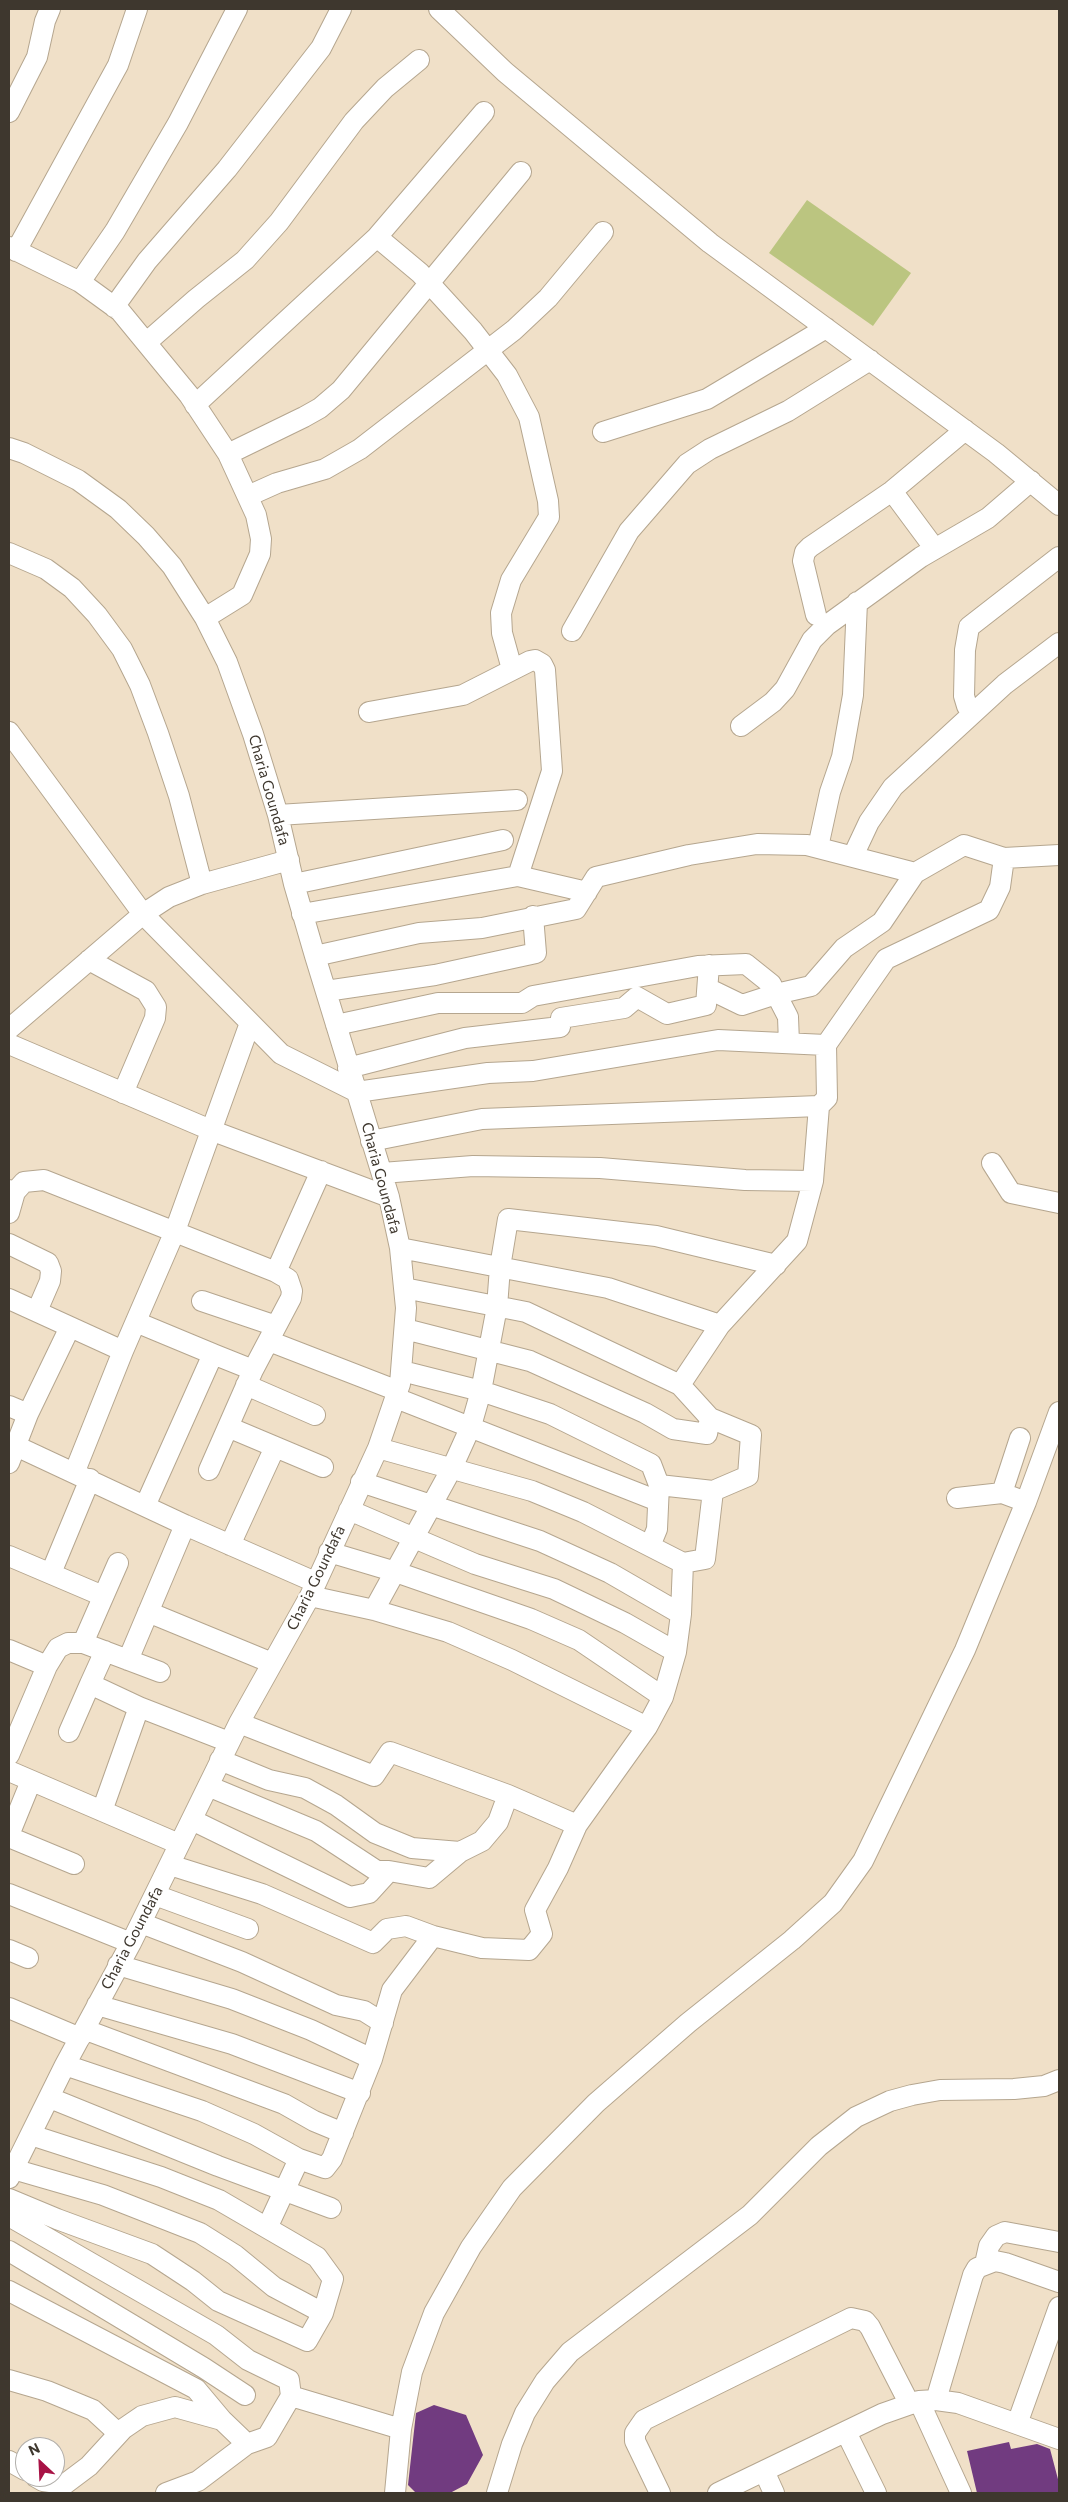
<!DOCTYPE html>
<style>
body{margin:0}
#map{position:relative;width:1068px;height:2502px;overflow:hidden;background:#f0e0c8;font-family:Commissioner,sans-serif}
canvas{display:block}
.frame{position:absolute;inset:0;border:10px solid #3e372e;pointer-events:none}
.north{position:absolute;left:15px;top:2437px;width:50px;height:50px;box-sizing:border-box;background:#fff;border:1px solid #b2afab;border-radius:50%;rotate:335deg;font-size:14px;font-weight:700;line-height:20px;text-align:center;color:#3e372e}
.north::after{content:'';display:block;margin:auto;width:18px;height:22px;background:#a81346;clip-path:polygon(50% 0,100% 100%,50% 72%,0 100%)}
</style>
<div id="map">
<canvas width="1068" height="2502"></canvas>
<div class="frame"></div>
<div class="north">N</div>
</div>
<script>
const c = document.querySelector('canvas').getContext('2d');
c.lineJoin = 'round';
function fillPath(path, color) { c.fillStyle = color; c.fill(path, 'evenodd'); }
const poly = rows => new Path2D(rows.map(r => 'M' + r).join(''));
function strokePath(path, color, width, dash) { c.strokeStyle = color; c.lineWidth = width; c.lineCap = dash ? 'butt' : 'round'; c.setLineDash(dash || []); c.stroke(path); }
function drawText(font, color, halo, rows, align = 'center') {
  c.font = font + ' Commissioner,sans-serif'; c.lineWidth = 5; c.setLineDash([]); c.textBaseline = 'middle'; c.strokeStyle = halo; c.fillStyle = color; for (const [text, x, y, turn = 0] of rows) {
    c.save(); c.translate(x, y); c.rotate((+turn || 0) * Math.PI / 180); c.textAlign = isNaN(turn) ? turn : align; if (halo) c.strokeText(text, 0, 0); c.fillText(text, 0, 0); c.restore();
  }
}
const green = poly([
 [807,200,911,273,873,326,769,253]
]);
const building = poly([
 [434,2405,466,2415,483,2455,467,2484,450,2493,416,2493,408,2485,416,2413],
 [1009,2442,1011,2449,1037,2444,1050,2449,1059,2483,1059,2493,977,2493,967,2451]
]);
const minor = poly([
 [439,9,505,72,710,243,996,453,1059,505],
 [9,112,37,57,45,21,50,9],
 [377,237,420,273,473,331,507,375,529,417,548,501,549,517,511,580,501,613,502,633,512,669],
 [9,247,80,282,120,311,189,395,228,454,256,515,261,539,260,554,242,595,205,618],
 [16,251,118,65,137,9],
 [80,282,115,231,178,123,237,9],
 [114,307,147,261,227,169,321,48,341,9],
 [147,342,196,299,245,260,279,222,354,121,385,88,419,60],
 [195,405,377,237,484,112],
 [603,432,707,399,826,328],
 [9,448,24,453,78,480,118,509,146,536,172,566,205,618,227,662,253,734,278,815,294,884,315,956,389,1197,400,1248,406,1308,400,1384,378,1448,310,1596,239,1723,131,1943,65,2065,9,2178],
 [228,454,304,417,320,408,341,390,521,172],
 [892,491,935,549],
 [248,496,277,483,325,469,360,449,514,330,548,298,603,232],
 [9,553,46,569,72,588,97,615,122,649,140,685,158,733,179,796,202,884],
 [816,615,803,561,805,552,810,547,892,491,965,430],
 [572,631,629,531,687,464,710,449,788,411,870,360],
 [369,712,463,695,530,661,535,660,542,664,545,670,552,771,518,876],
 [972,713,967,706,964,696,965,650,969,627,1059,557],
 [741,726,773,702,785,689,812,640,827,625,921,557,988,518,1031,481],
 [9,732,143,914,281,1054,357,1092,488,1073,533,1071,718,1040,826,1045],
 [278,815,517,800],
 [818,847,830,792,842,757,853,695,857,602],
 [853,856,869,822,893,787,1005,684,1059,643],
 [294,884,503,840],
 [302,914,518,876,587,892],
 [315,956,419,933,482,928,576,909,596,877,689,855,757,844,807,845,915,873],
 [89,960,146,991,156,1007,155,1018,123,1093],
 [709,989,742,1005,776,994,811,986,844,948,882,922,915,873,964,845,1004,858],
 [326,991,435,975,536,953,533,916],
 [336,1025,438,1003,522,1003,533,996,698,966,746,964,771,984,788,1017,789,1043],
 [9,1029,143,914,169,897,202,884,289,860],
 [9,1044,213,1131,389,1197],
 [348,1068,465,1038,560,1027,561,1018,624,1008,637,997,667,1014,706,1005,709,965],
 [371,1141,482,1119,819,1106],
 [992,1163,1011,1193,1059,1203],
 [382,1173,473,1166,600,1168,745,1180,813,1181],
 [9,1190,15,1192,24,1182,44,1180,276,1272,321,1171],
 [9,1213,15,1192],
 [9,1244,48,1263,51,1271,50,1281,37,1311],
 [400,1248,608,1288,720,1325],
 [404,1288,526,1312,680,1385],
 [9,1299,123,1351],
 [202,1301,276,1326],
 [136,1322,213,1354,145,1506],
 [405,1329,530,1361,645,1413,673,1429,707,1434,710,1418],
 [269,1341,398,1391],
 [213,1354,253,1370],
 [402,1371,481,1391,550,1414,651,1464,659,1485,657,1529,650,1546],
 [246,1385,315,1415],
 [396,1398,658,1501],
 [9,1406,28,1414],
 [228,1427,323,1467],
 [16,1446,185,1525,315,1582],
 [378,1448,532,1491,583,1512,683,1563],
 [9,1463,28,1414,70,1327],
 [209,1470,253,1370,291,1298,292,1291,288,1279,276,1272],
 [75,1471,123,1351,175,1231,250,1023],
 [361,1482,540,1541,610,1573,681,1614],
 [713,1491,748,1476,751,1435,710,1418,680,1385,720,1325,797,1241,813,1181,819,1106,827,1098,826,1045,886,959,989,910,1000,887,1004,858,1059,855],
 [1002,1493,1020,1438],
 [957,1498,1002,1493,1026,1502],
 [349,1510,475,1564,554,1589,625,1623,676,1652],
 [230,1545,275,1447],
 [329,1552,396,1572,531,1619,579,1640,663,1697],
 [9,1556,103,1596],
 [51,1573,90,1479],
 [310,1596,374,1610,448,1632,512,1660,647,1727],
 [374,1610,452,1468,471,1426,481,1391,497,1307,500,1267,508,1219,656,1236,776,1265],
 [148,1612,272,1663],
 [83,1643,118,1563],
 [9,1650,47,1666,58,1648,68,1643,83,1643,160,1672],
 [128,1660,185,1525],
 [139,1707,229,1742],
 [239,1723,374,1776,390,1752,508,1795],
 [69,1732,90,1684],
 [9,1755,47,1666],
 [220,1760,269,1780,305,1788,336,1805,375,1833,412,1848,460,1852,482,1841,498,1822,508,1795,577,1825],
 [9,1771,179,1844],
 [208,1786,316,1831,377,1871,389,1871],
 [102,1811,139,1707,90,1684,105,1651],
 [192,1820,350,1897,369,1893,389,1871,429,1878,460,1852],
 [9,1835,31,1781],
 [9,1837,74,1864],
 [170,1865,262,1894,373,1943,387,1929,406,1926,433,1936],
 [9,1894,131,1943],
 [155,1895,248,1929],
 [141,1923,242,1962,336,2005,364,2011,383,2023],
 [9,1950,28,1958],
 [118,1965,232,1999,311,2030,372,2059],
 [97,2005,232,2044,360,2093],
 [9,2008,80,2038],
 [86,2030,284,2104,314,2121,343,2133],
 [65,2065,202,2111,254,2134,299,2159],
 [50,2098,218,2166,331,2208],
 [13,2169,103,2195,200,2233,235,2255,274,2287,323,2313],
 [9,2199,57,2219,152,2254,193,2281,218,2301,307,2341,323,2313,333,2279,317,2257,219,2200,161,2177,31,2135],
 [9,2216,216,2335,248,2360,289,2380,291,2396],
 [267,2228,299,2159,325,2168,332,2159,372,2059,392,1990,433,1936,482,1948,529,1950,542,1934,535,1910,558,1868,577,1825,647,1727,663,1697,676,1652,681,1614,683,1563,705,1559,713,1491,659,1485],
 [9,2251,204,2368,245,2395],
 [985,2264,989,2246,996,2236,1005,2232,1059,2242],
 [9,2291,196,2389,222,2420],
 [9,2380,47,2391,93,2410,118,2433],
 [936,2400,973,2275,977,2268,995,2261,1005,2263,1059,2282],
 [919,2401,961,2493],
 [1017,2424,1059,2307],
 [846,2432,876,2493],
 [9,2461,25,2470],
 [764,2471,774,2493],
 [36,2477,43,2481,65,2484,89,2466,123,2429,142,2416,175,2407,222,2420,247,2444],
 [166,2493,198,2481,247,2444,267,2437,291,2396,401,2429],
 [395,2493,401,2429,412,2372,434,2313,471,2247,512,2188,596,2103,688,2023,792,1940,833,1903,863,1861,965,1650,1026,1502,1059,1412],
 [497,2493,512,2444,525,2413,545,2381,570,2352,750,2215,819,2146,856,2117,890,2101,912,2095,940,2090,1014,2089,1044,2086,1059,2080],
 [660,2493,635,2441,635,2433,644,2420,851,2318,865,2321,870,2327,909,2403],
 [718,2493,882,2414,919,2401,936,2400,958,2403,1059,2439]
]);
const streetNames = [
 ["Charia Goundafa",269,790,74],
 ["Charia Goundafa",381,1178,75],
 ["Charia Goundafa",316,1578,-64],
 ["Charia Goundafa",132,1938,-62]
];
fillPath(green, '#bbc580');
fillPath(building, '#713b80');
strokePath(minor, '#b5a68f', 22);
strokePath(minor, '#fff', 20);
drawText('15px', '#3e372e', '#fff', streetNames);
</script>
